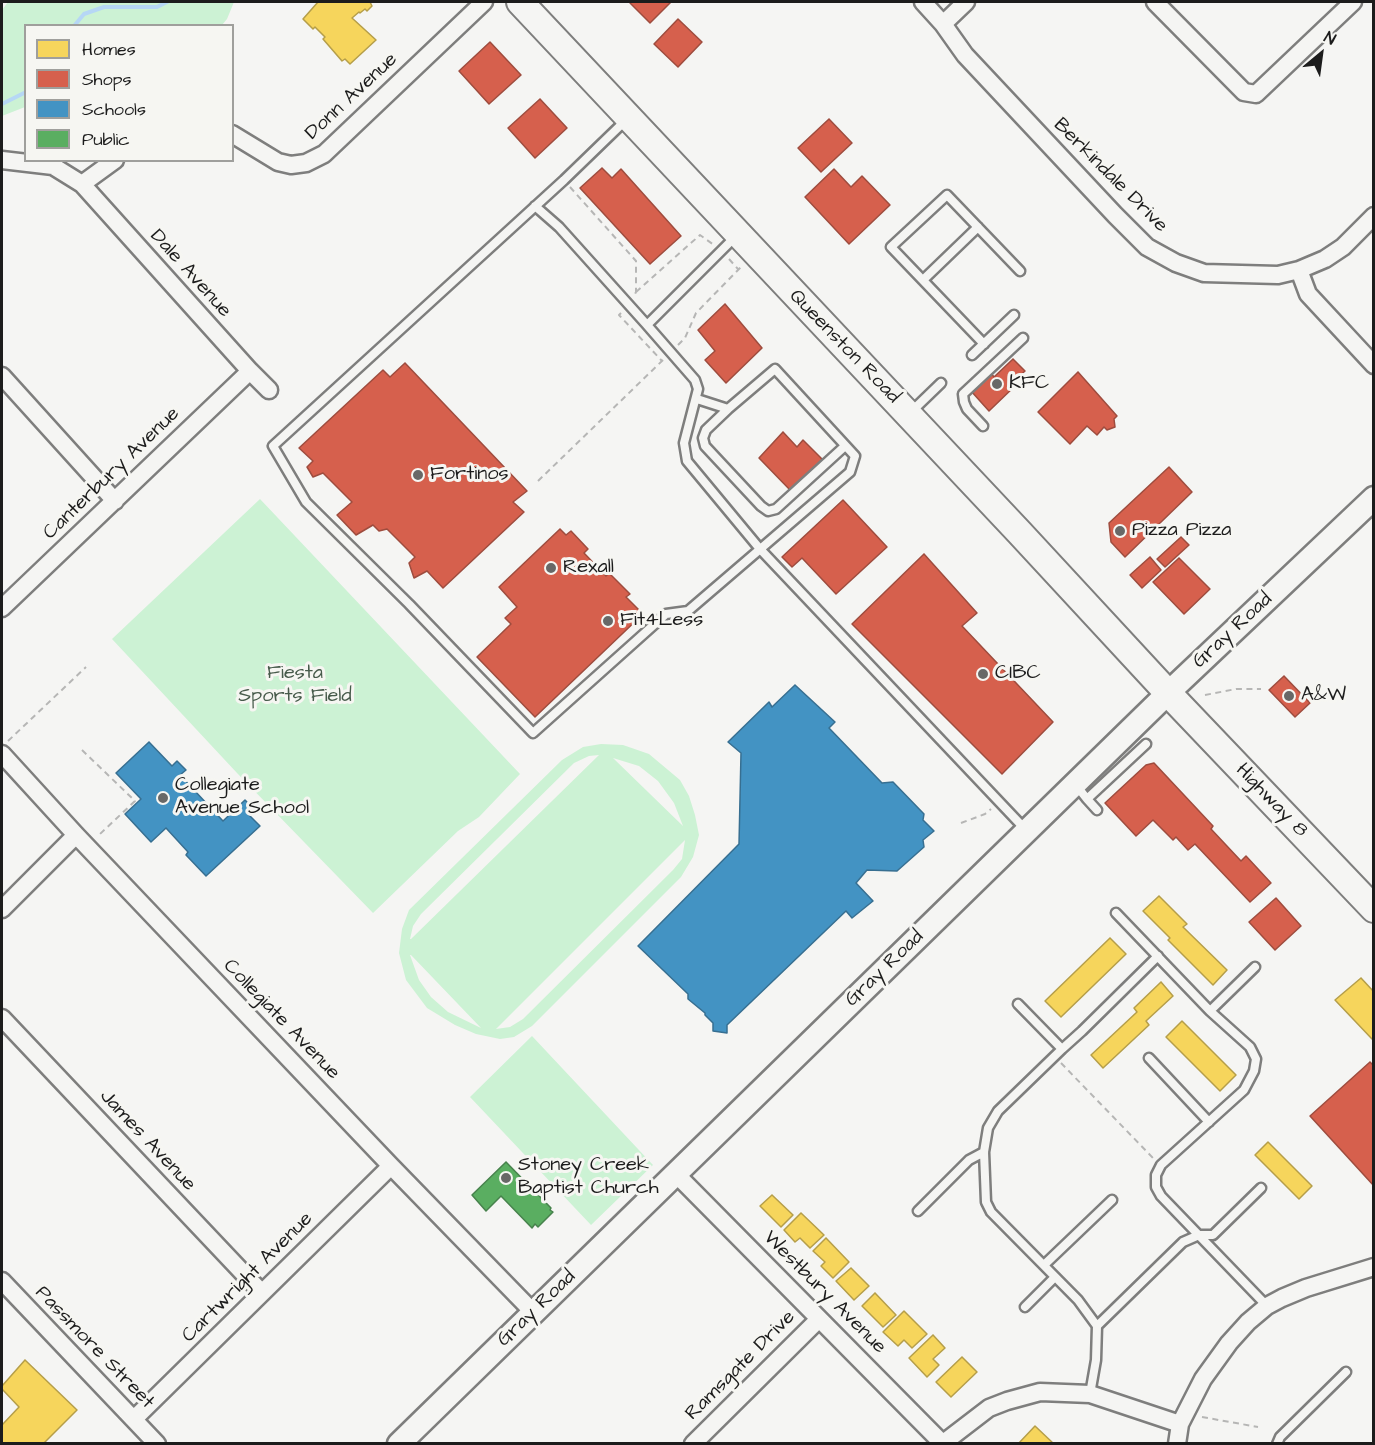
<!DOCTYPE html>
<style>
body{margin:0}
#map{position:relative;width:1375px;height:1445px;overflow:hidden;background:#f5f5f3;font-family:"Architects Daughter",sans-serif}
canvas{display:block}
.frame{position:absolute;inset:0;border:3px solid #1c1c1c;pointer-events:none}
.legend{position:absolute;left:24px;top:24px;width:210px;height:138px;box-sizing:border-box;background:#f6f6f2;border:2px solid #9f9f9c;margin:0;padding:8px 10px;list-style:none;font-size:18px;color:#1c1c1c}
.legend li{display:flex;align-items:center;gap:12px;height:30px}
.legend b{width:30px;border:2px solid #9f9f9c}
.north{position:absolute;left:1291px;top:24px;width:60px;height:60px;-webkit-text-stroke:4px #f6f6f2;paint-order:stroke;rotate:29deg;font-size:16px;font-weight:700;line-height:24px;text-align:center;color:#1c1c1c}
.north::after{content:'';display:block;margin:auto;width:21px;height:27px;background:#1c1c1c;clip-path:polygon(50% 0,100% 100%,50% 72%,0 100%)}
</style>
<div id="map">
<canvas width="1375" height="1445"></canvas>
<div class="frame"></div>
<ul class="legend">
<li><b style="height:16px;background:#f6d55c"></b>Homes</li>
<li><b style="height:16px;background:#d6604d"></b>Shops</li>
<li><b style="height:16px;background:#4393c3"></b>Schools</li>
<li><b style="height:16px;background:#5aae61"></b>Public</li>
</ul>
<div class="north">N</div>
</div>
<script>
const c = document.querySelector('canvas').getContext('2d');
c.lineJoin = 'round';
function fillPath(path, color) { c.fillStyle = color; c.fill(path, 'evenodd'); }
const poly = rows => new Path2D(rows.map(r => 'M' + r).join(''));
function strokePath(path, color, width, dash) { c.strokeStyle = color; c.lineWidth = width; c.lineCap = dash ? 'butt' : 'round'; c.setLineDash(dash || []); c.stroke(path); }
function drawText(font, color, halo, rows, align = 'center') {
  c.font = font + ' "Architects Daughter",sans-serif'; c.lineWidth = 6; c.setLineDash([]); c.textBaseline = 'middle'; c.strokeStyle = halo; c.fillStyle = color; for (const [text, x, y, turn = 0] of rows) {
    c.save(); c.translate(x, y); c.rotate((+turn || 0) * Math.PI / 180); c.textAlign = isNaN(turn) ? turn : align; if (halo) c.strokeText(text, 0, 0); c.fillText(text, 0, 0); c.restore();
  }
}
const green = poly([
 [8,2,234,2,227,19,222,25,26,26,25,107,2,116,2,10],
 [260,499,520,774,479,817,458,831,373,913,237,773,112,639],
 [601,744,623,745,649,754,680,780,689,796,695,815,699,835,693,857,681,877,532,1026,514,1037,500,1039,476,1034,455,1025,427,1008,406,980,399,953,402,929,409,910,562,760,583,747],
 [599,755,411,939,410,939,413,926,421,914,574,763,589,756],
 [613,758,639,766,658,781,674,803,683,826],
 [685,840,682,859,673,870,523,1019,510,1027,496,1029],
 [410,955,411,955,481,1028,448,1012,431,997,419,980],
 [532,1036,653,1165,591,1225,470,1097]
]);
const homes = poly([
 [318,2,370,2,372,6,367,11,365,9,360,13,359,12,352,18,376,40,350,64,345,59,342,61,323,39,325,37,315,27,313,29,303,19,318,2],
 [1159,896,1187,924,1183,927,1227,970,1213,985,1168,940,1170,938,1143,911,1159,896],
 [1110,938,1126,954,1061,1017,1045,1001,1110,938],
 [1361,978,1374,992,1374,1037,1372,1039,1335,1000,1361,978],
 [1161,982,1173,996,1146,1021,1149,1025,1103,1068,1091,1055,1137,1012,1134,1008,1161,982],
 [1182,1021,1236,1075,1220,1091,1166,1037,1182,1021],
 [1268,1142,1312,1186,1299,1199,1255,1155,1268,1142],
 [772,1195,793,1215,781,1227,760,1206,772,1195],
 [801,1213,824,1235,810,1248,800,1238,795,1242,784,1230,801,1213],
 [826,1238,849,1262,833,1278,821,1266,825,1262,813,1251,826,1238],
 [851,1268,869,1286,854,1300,836,1281,851,1268],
 [875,1293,896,1315,883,1327,862,1306,875,1293],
 [904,1311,927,1334,912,1348,904,1340,898,1346,883,1332,904,1311],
 [933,1335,945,1348,933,1359,939,1365,927,1377,909,1358,933,1335],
 [962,1357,977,1372,951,1397,936,1382,962,1357],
 [25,1360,77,1410,43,1444,2,1444,2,1425,19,1407,2,1389,2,1386,25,1360],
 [1035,1426,1054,1444,1018,1444,1035,1426]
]);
const shops = poly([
 [632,2,671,2,650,23,630,3,632,2],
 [678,19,702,42,678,67,654,44,678,19],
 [490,42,521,75,489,104,459,71,490,42],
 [540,99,567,128,535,158,508,128,540,99],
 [829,119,852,143,821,172,798,148,829,119],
 [602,168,612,178,621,169,681,236,650,264,580,188,602,168],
 [834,169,851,187,862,176,890,205,849,244,805,197,834,169],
 [725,304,762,348,726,383,705,360,715,351,698,330,725,304],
 [1013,359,1025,371,1013,382,1016,385,989,411,971,391,991,373,994,377,1013,359],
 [405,363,527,491,513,502,524,512,443,588,427,571,414,578,409,563,415,557,387,529,379,531,373,525,356,535,337,515,352,502,323,473,313,477,307,467,313,461,299,448,383,370,390,377,405,363],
 [1078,372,1117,416,1114,419,1115,427,1107,430,1104,427,1097,435,1087,426,1070,444,1038,412,1078,372],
 [783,432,797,447,803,440,824,461,791,491,759,458,783,432],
 [1169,467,1192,492,1125,557,1111,542,1109,523,1169,467],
 [843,500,887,547,836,594,802,558,792,567,782,557,843,500],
 [560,529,566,535,571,531,588,549,584,553,606,576,609,573,630,594,626,597,643,614,535,717,477,657,511,624,505,618,517,607,499,587,560,529],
 [1181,537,1189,545,1165,567,1157,559,1181,537],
 [924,554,977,613,962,626,1053,722,1002,774,852,624,924,554],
 [1150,557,1161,570,1142,588,1130,575,1150,557],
 [1179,558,1210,589,1184,614,1153,582,1179,558],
 [1284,676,1310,703,1295,717,1269,690,1284,676],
 [1154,763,1213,826,1211,829,1241,861,1246,856,1271,883,1250,902,1195,844,1188,850,1176,837,1173,840,1153,820,1136,836,1105,803,1146,765,1154,763],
 [1276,898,1301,926,1275,950,1249,922,1276,898],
 [1370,1062,1374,1066,1374,1186,1310,1116,1370,1062]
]);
const schools = poly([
 [795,685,835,722,829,728,882,783,893,782,924,814,923,820,934,831,923,840,924,847,897,871,867,870,856,883,873,901,852,918,846,911,727,1025,727,1033,713,1031,713,1023,705,1015,705,1013,688,999,688,994,638,946,739,844,741,753,728,742,769,702,772,707,795,685],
 [149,742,172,766,177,761,186,770,180,775,223,821,245,800,254,809,248,814,260,826,206,876,186,855,188,852,166,828,151,842,125,814,141,799,116,773,149,742]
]);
const public = poly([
 [506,1162,551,1208,550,1210,553,1212,538,1227,535,1224,532,1228,501,1196,486,1211,472,1195,506,1162]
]);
const stream = poly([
 [74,26,84,14,104,7,157,7,167,2],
 [2,104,26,92]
]);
const path = poly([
 [570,187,636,261,636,292,634,296],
 [729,259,738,269],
 [636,292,700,235,714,245],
 [621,313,619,315,662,361],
 [678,345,685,338,696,313,741,267],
 [538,481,663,360],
 [1205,695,1236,689,1261,689],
 [8,741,86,667],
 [82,750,135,801,100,834],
 [961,823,985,814,991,809],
 [1061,1063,1153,1158],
 [1202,1417,1258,1427]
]);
const service = poly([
 [626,120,564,180,273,446,306,502,409,604,533,733,666,614,688,611,850,472,855,456,775,369,728,409,697,399],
 [535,206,559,227,647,325],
 [735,237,647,325,695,380,698,389,684,443,687,461,760,549,1025,829],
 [923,280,978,227],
 [984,344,891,247,947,195,1020,271],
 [972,355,1014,315],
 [728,409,706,430,703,438,705,446,761,506,768,511,776,509,845,446],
 [911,412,941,383],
 [983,426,967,409,964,402,963,394,1023,338],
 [1076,785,1087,799,1146,744],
 [1087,799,1097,810],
 [1116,913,1210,1011,1250,1047,1256,1059,1254,1071,1244,1090,1161,1165,1156,1175,1156,1187,1161,1196,1267,1306],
 [1018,1004,1062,1049],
 [1210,1011,1255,967],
 [1149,1058,1209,1122],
 [918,1211,969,1160,984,1152],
 [1044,1265,1112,1200],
 [1025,1307,1055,1277],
 [1097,1326,1183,1242,1199,1235,1213,1235,1261,1188],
 [1090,1394,1096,1360,1097,1326,1078,1300,991,1212,986,1202,984,1152,988,1128,998,1111,1062,1049,1082,1031,1158,956],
 [1277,1444,1280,1437,1346,1372]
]);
const minor = poly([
 [923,2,943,24,965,55,1115,215,1147,247,1176,263,1204,273,1278,275,1299,270,1325,259,1343,247,1374,216],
 [1155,2,1244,92,1256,94,1353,2],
 [943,24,966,2],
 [232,134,278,162,291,165,306,163,324,154,484,2],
 [2,160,53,166,82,184,115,160],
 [82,184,250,371,269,390],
 [1299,270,1308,294,1374,365],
 [2,376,115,501],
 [2,608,250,371],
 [2,754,76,835,391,1166,534,1313],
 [2,909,76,835],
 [2,1018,262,1293],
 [675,1173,942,1443],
 [2,1281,157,1444],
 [134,1419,391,1166],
 [693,1444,819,1319],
 [942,1444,989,1408,1007,1401,1040,1392,1090,1394,1180,1424],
 [1177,1444,1180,1424,1203,1379,1229,1343,1248,1322,1267,1306,1282,1298,1306,1288,1374,1267]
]);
const secondary = poly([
 [399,1444,1168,693,1374,498]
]);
const primary = poly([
 [520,2,1019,532,1168,693,1374,909]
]);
const markers = [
 [997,384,6,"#686867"],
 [418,475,6,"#686867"],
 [1120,531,6,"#686867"],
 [551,568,6,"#686867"],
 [608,621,6,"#686867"],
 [983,674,6,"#686867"],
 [1289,696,6,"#686867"],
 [163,798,6,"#686867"],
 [506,1178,6,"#686867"]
];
const streetNames = [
 ["Donn Avenue",352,97,-43],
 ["Berkindale Drive",1110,176,45],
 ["Dale Avenue",190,274,48],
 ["Queenston Road",844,347,46],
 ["Canterbury Avenue",112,474,-44],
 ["Gray Road",1233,631,-43],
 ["Highway 8",1271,801,46],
 ["Gray Road",885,969,-44],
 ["Collegiate Avenue",281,1020,46],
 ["James Avenue",147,1141,47],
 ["Cartwright Avenue",248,1278,-45],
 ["Westbury Avenue",824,1293,45],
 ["Gray Road",537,1309,-44],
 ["Passmore Street",94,1348,46],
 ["Ramsgate Drive",741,1366,-45]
];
const poiNames = [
 ["KFC",1009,384],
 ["Fortinos",430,475],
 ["Pizza Pizza",1132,531],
 ["Rexall",563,568],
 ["Fit4Less",620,621],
 ["CIBC",995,674],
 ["A&W",1301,696],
 ["Collegiate",175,786],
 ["Avenue School",175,809],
 ["Stoney Creek",518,1166],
 ["Baptist Church",518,1189]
];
const parkNames = [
 ["Fiesta",295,674],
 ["Sports Field",295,697]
];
fillPath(green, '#ccf2d4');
fillPath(homes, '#f6d55c');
strokePath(homes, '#b59e49', 1.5);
fillPath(shops, '#d6604d');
strokePath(shops, '#9e4c3e', 1.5);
fillPath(schools, '#4393c3');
strokePath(schools, '#376f91', 1.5);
fillPath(public, '#5aae61');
strokePath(public, '#47824c', 1.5);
strokePath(stream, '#b6d7f5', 4);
strokePath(service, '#7e7e7d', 13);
strokePath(minor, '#7e7e7d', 21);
strokePath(secondary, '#7e7e7d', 27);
strokePath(primary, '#7e7e7d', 30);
strokePath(path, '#b6b6b5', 2, [6, 4.5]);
strokePath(service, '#f5f5f3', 8);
strokePath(minor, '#f5f5f3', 16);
strokePath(secondary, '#f5f5f3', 22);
strokePath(primary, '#f5f5f3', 26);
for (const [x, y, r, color] of markers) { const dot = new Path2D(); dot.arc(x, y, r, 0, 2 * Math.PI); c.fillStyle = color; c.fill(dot); strokePath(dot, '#f6f6f2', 2); }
drawText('20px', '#1c1c1c', '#f6f6f2', streetNames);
drawText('20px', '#1c1c1c', '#f6f6f2', poiNames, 'left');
drawText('20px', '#475b4b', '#f6f6f2', parkNames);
</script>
